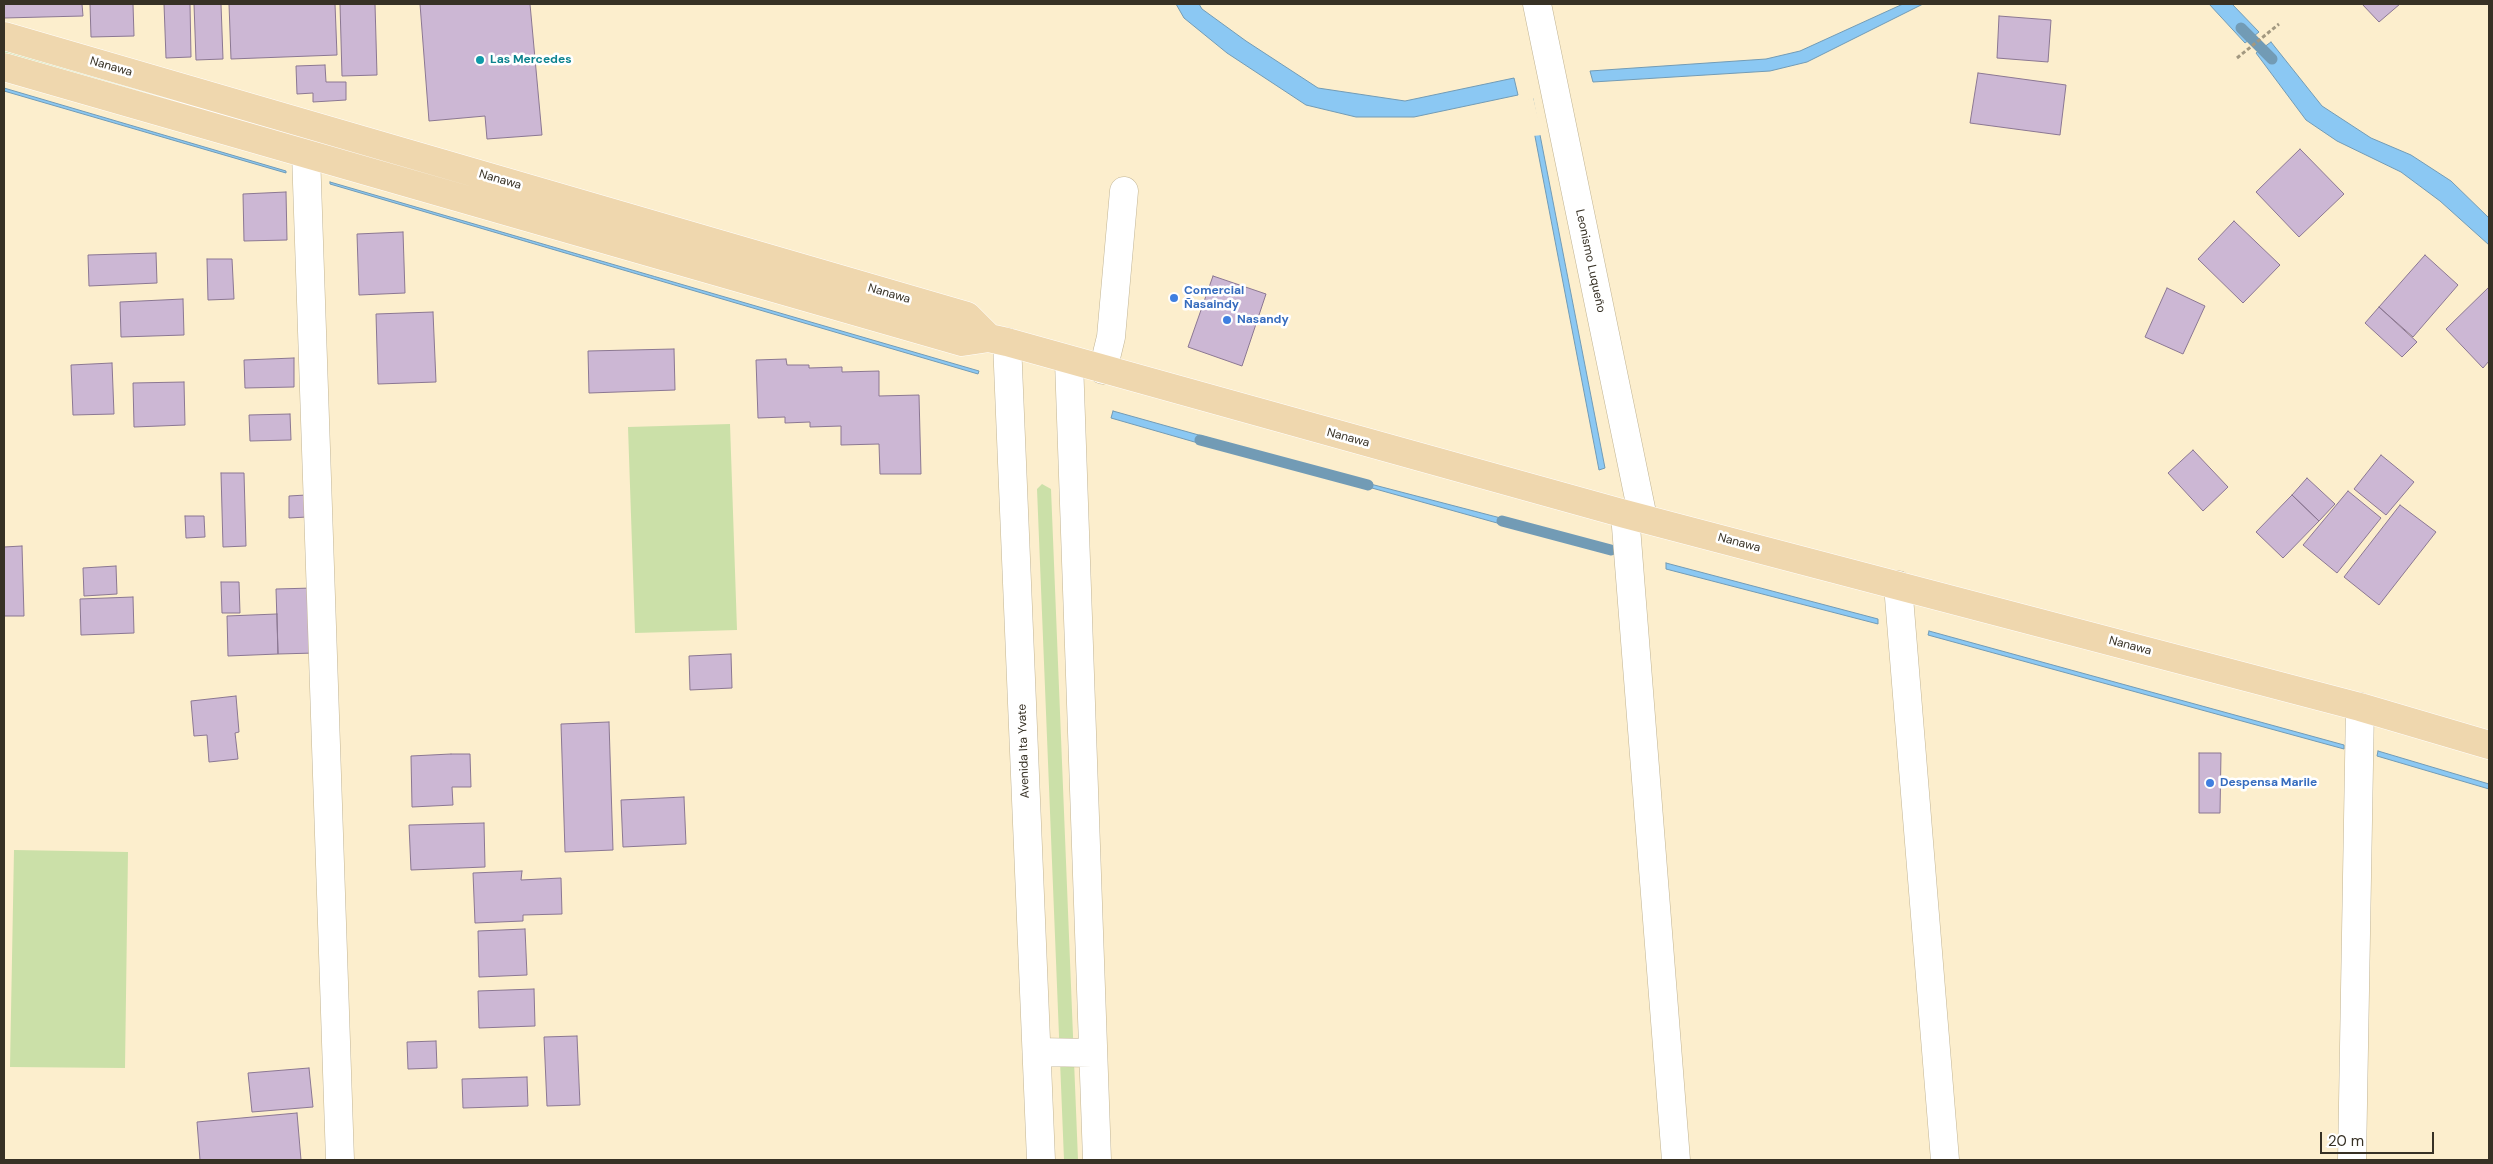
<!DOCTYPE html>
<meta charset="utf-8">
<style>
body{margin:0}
#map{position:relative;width:2493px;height:1164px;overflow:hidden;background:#fceecd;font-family:"DM Sans",sans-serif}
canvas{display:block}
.frame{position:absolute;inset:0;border:5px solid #373125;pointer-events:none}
.scale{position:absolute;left:2320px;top:1132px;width:114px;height:22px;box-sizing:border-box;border:2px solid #373125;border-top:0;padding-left:6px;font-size:15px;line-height:18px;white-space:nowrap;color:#373125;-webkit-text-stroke:4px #fff;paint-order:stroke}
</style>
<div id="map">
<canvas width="2493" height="1164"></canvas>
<div class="frame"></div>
<div class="scale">20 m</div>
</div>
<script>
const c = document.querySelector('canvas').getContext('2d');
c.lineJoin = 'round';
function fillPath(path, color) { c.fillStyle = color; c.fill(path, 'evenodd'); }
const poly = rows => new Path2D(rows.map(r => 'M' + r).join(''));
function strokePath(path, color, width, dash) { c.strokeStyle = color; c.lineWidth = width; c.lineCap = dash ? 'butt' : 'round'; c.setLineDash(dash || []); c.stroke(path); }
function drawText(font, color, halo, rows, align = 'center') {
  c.font = font + ' "DM Sans",sans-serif'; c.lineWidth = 5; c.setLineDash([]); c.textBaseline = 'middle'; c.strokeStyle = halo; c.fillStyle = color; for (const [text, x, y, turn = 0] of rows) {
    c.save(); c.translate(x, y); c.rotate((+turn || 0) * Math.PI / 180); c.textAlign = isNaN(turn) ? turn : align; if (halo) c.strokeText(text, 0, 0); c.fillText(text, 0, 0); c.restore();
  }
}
const green = poly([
 [4,49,288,133,285,135,4,53],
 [730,424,737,630,635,633,628,427],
 [1042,484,1051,489,1078,1160,1064,1160,1037,489],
 [14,850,128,852,125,1068,10,1067]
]);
const water = poly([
 [1176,4,1199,4,1202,9,1246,41,1318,88,1405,101,1514,78,1518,95,1414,117,1356,117,1306,105,1227,53,1184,18,1176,4],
 [1903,4,1923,4,1807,62,1770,71,1593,82,1590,71,1766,59,1800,51,1903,4],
 [2209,4,2232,4,2259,32,2245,43,2209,4],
 [2271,42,2322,106,2371,138,2411,155,2451,181,2489,218,2489,245,2440,201,2401,172,2337,141,2306,120,2256,53,2271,42],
 [4,88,286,171,286,173,4,91,4,88],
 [1533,99,1605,468,1599,470,1528,100,1533,99],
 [330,182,979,371,978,374,330,184,330,182],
 [1113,411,1213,439,1212,447,1111,418,1113,411],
 [1355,480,1516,522,1515,528,1354,483,1355,480],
 [1666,563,1878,619,1878,624,1666,569,1666,563],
 [1929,631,2344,745,2344,749,1928,635,1929,631],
 [2378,751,2489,784,2489,789,2377,756,2378,751]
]);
const pier = poly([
 [1533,97,1542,135,1533,136,1526,100]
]);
const stream = poly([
 [2241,28,2272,59],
 [1200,440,1368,485],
 [1502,521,1611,550]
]);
const building = poly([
 [4,4,82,4,83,16,4,18,4,4],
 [90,4,133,4,134,36,91,37,90,4],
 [164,4,190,4,191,57,166,58,164,4],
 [194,4,221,4,223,59,196,60,194,4],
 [229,4,335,4,337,55,231,59,229,4],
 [340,4,375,4,377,75,342,76,340,4],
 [420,4,530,4,542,135,487,139,485,116,429,121,420,4],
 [2362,4,2400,4,2379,22,2362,4],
 [1999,16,2051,20,2048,62,1997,58,1999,16],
 [325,65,326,82,346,82,346,100,313,102,313,93,297,94,296,66,325,65],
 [1978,73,2066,85,2060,135,1970,123,1978,73],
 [2300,149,2344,194,2299,237,2256,192,2300,149],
 [286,192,287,240,244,241,243,194,286,192],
 [2234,221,2280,265,2243,303,2198,259,2234,221],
 [403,232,405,293,359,295,357,234,403,232],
 [156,253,157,283,89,286,88,255,156,253],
 [2425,255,2458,285,2413,337,2379,307,2425,255],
 [207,259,232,259,234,299,208,300,207,259],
 [1213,276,1266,294,1242,366,1188,347,1213,276],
 [2489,287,2489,361,2483,368,2446,329,2489,287],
 [2167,288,2205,306,2183,354,2145,337,2167,288],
 [183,299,184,335,121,337,120,302,183,299],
 [2379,307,2417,342,2402,357,2365,323,2379,307],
 [433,312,436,382,378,384,376,314,433,312],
 [674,349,675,390,589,393,588,351,674,349],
 [294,358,294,387,245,388,244,360,294,358],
 [786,359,787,365,809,365,809,368,842,367,842,372,879,371,879,396,919,395,921,474,880,474,879,444,841,445,841,426,810,427,810,422,785,423,785,417,758,418,756,360,786,359],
 [112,363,114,414,73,415,71,365,112,363],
 [184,382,185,425,134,427,133,383,184,382],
 [290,414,291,440,250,441,249,415,290,414],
 [2193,450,2228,487,2203,511,2168,473,2193,450],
 [2381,455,2414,482,2386,515,2354,489,2381,455],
 [221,473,244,473,246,546,223,547,221,473],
 [2307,478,2335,504,2319,521,2292,495,2307,478],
 [2348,491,2381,518,2337,573,2303,545,2348,491],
 [306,495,307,517,289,518,289,496,306,495],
 [2292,495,2319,521,2283,558,2256,532,2292,495],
 [2400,505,2436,532,2379,605,2344,577,2400,505],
 [185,516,204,516,205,537,186,538,185,516],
 [22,546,24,616,4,616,4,547,22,546],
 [116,566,117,594,84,596,83,568,116,566],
 [221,582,239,582,240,613,222,613,221,582],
 [313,588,315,653,278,654,276,589,313,588],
 [133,597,134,633,81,635,80,599,133,597],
 [277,614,278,654,228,656,227,616,277,614],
 [731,654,732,688,690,690,689,656,731,654],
 [236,696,239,732,235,733,238,759,209,762,207,735,194,736,191,701,236,696],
 [609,722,613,850,565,852,561,724,609,722],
 [2199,753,2221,753,2220,813,2199,813,2199,753],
 [451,754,470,754,471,787,452,787,453,805,412,807,411,756,451,754],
 [684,797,686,844,623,847,621,800,684,797],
 [484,823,485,867,411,870,409,825,484,823],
 [522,871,521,880,561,878,562,914,523,915,523,921,475,923,473,873,522,871],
 [525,929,527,975,479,977,478,931,525,929],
 [534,989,535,1026,479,1028,478,991,534,989],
 [577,1036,580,1105,547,1106,544,1037,577,1036],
 [436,1041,437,1068,408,1069,407,1042,436,1041],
 [309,1068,313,1107,252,1112,248,1073,309,1068],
 [527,1077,528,1106,463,1108,462,1079,527,1077],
 [297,1113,301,1160,200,1160,197,1122,297,1113]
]);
const path = poly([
 [2237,58,2279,24]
]);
const minor = poly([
 [1537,4,1643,518],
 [309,130,306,153,340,1160],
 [1007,342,1041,1160],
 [1069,361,1097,1160],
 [1103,370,1111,337,1124,191],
 [1625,514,1676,1160],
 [1898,585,1945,1160],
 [1037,1052,1092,1053],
 [2352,1160,2360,707]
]);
const major = poly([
 [4,36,967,316,989,338],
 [4,67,962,342,989,338,1007,342,1625,514,2360,707,2489,745]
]);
const markers = [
 [480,60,5,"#0f9aa8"],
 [1174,298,5,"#3f7fe0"],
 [1227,320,5,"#3f7fe0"],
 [2210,783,5,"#3f7fe0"]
];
const cultureNames = [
 ["Las Mercedes",490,60]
];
const streetNames = [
 ["Nanawa",111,67,16],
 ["Nanawa",500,180,16],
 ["Leonismo Luqueño",1590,261,78],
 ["Nanawa",889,294,16],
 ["Nanawa",1348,438,15],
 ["Nanawa",1739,543,15],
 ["Nanawa",2130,646,15],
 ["Avenida Ita Yvate",1024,751,-92]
];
const shopNames = [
 ["Comercial",1184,291],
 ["Ñasaindy",1184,305],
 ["Nasandy",1237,320],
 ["Despensa Marile",2220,783]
];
fillPath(green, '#cbe0a8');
fillPath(water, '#8bc8f3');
strokePath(water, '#729bb5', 1);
fillPath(pier, '#fceecd');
strokePath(stream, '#729bb5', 11);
fillPath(building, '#ccb7d4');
strokePath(building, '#8b7792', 1);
strokePath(minor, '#c1b494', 29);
strokePath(major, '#fff', 29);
strokePath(path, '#a29880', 3, [4, 2.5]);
strokePath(minor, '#fff', 28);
strokePath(major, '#efd7ae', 28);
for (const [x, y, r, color] of markers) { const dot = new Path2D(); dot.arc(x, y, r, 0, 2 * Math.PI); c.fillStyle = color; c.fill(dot); strokePath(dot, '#fff', 2); }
drawText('bold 12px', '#0d838f', '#fff', cultureNames, 'left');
drawText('12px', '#373125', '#fff', streetNames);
drawText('bold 12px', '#366cbe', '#fff', shopNames, 'left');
</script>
